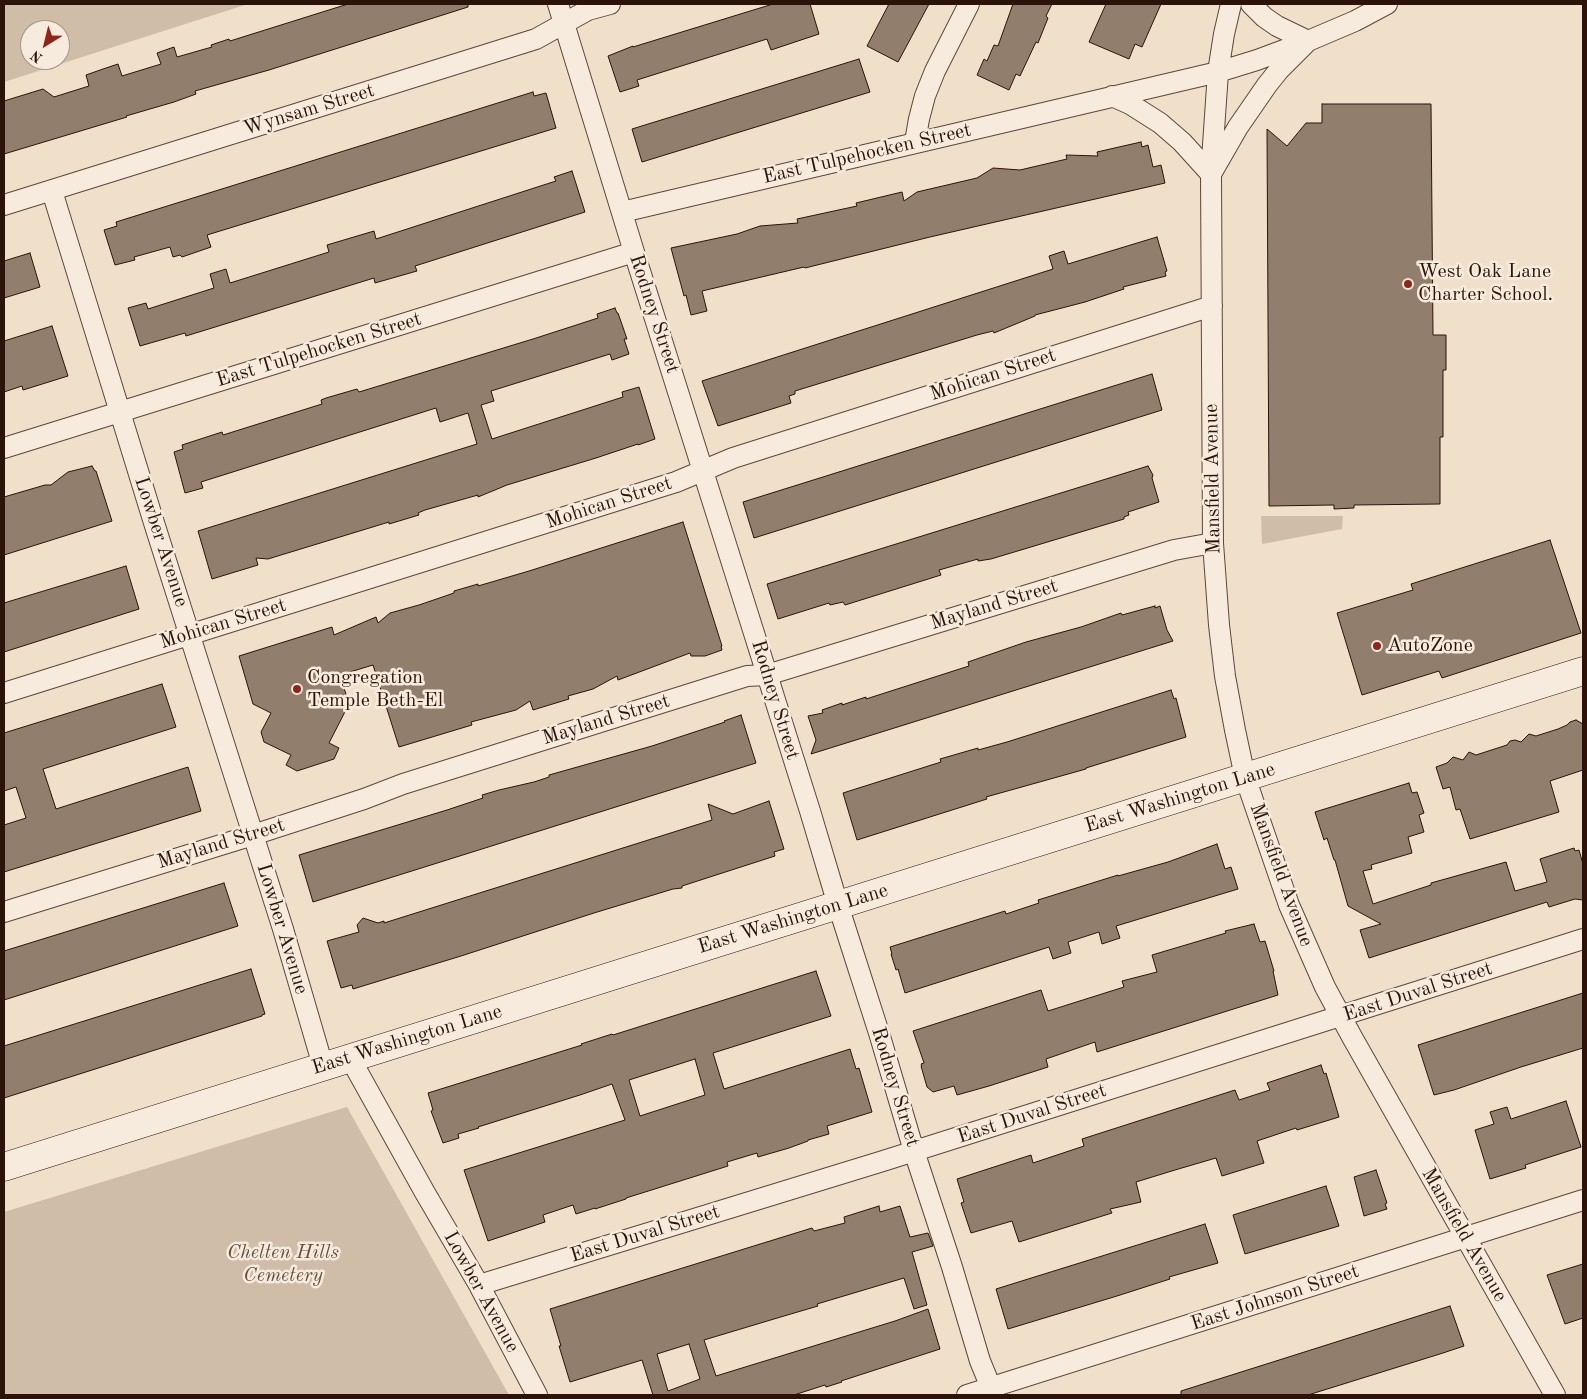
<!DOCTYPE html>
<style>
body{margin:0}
#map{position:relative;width:1587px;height:1399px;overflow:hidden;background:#f1e0c9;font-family:"Old Standard TT",serif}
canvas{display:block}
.frame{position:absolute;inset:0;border:5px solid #2b1309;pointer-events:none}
.north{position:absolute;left:20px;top:20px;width:50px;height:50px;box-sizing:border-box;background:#f6ebdc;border:1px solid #a59588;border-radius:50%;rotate:216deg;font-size:14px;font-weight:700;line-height:20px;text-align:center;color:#2b1309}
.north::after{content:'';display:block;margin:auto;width:18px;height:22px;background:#8f2418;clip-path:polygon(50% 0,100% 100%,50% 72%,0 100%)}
</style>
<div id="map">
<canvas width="1587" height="1399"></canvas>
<div class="frame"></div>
<div class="north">N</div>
</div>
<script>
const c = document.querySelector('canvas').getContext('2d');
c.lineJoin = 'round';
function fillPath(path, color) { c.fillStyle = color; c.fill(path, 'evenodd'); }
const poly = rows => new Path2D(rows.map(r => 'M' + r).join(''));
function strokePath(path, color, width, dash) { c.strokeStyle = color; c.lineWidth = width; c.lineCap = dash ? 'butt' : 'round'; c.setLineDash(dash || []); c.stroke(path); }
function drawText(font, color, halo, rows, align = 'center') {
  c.font = font + ' "Old Standard TT",serif'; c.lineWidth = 5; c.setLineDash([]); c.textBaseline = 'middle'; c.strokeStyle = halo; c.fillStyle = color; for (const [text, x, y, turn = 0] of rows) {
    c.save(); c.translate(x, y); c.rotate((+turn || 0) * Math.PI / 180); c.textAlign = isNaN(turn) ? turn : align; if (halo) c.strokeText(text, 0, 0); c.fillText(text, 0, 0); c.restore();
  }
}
const green = poly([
 [4,4,248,4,4,82],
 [30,30,60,30,60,60,30,60],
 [1261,516,1343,516,1342,529,1262,544],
 [347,1107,509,1395,4,1395,4,1212]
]);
const building = poly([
 [348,4,468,4,468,7,269,70,195,91,196,94,174,102,126,116,127,117,4,154,4,101,43,89,54,97,89,86,86,75,103,69,118,64,122,76,161,64,157,53,174,47,177,57,212,47,211,45,229,39,230,41,348,4],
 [773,4,810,4,819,34,771,50,767,39,637,80,639,86,620,92,608,56,633,46,633,47,773,4],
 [889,4,929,4,898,62,867,46,889,4],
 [1013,4,1052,4,1046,16,1048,18,1038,43,1036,42,1020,76,1016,74,1009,90,977,75,984,59,987,61,994,45,998,46,1013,4],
 [1106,4,1161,4,1142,47,1135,44,1129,59,1089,42,1106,4],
 [859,59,870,92,642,162,632,129,859,59],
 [533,92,534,96,546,93,556,128,207,235,211,247,182,257,180,255,173,257,170,247,134,257,135,260,115,265,104,230,117,226,116,222,533,92],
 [1322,104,1431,104,1433,335,1446,335,1446,370,1443,370,1443,437,1440,437,1440,504,1354,505,1354,508,1334,509,1334,505,1269,506,1267,129,1287,146,1306,123,1322,123,1322,104],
 [1141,142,1142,147,1148,145,1153,167,1161,165,1165,183,930,237,805,268,804,267,702,291,707,311,691,315,686,295,684,296,671,248,737,234,760,226,798,223,797,219,857,206,856,203,902,192,904,201,917,192,977,178,993,168,1020,170,1067,159,1066,155,1098,156,1097,152,1141,142],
 [572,171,585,212,415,266,417,271,375,283,374,278,186,336,185,333,140,346,128,308,146,303,148,309,214,288,210,274,226,269,230,283,329,252,327,245,374,231,376,239,556,181,554,177,572,171],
 [1157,237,1167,271,1165,272,1166,276,1123,287,1124,289,1085,302,1035,315,1035,316,994,333,993,331,977,335,795,391,795,394,789,396,791,403,718,426,702,381,1053,269,1049,256,1064,251,1068,264,1157,237],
 [30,253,40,287,4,298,4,261,30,253],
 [615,308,617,313,618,313,627,339,624,339,629,354,612,360,610,354,491,391,494,401,481,405,492,439,623,397,622,392,639,387,655,439,638,445,638,444,596,458,507,485,478,497,478,495,425,510,418,513,419,515,389,524,389,522,268,559,256,558,258,565,212,579,198,531,477,444,468,413,440,422,436,408,201,482,203,488,185,493,174,452,183,449,182,445,222,432,223,435,322,404,321,400,326,398,357,389,359,392,533,339,598,318,597,314,615,308],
 [52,326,68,376,23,390,22,386,4,392,4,341,52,326],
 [1152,374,1162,410,754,538,743,502,1152,374],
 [92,466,95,471,96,471,112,521,4,555,4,497,45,485,51,485,68,472,92,466],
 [1148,466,1153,475,1152,478,1159,502,1128,512,1129,515,1124,517,1124,519,991,559,978,561,978,559,939,570,941,575,845,605,843,602,830,605,829,603,778,619,767,584,1148,466],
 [683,522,722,646,721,646,722,650,705,656,691,656,690,653,618,680,617,676,593,689,568,696,569,699,533,710,530,701,516,710,471,722,472,725,399,747,373,665,340,675,349,704,329,743,339,748,334,759,297,771,286,765,291,755,264,742,261,732,271,713,253,704,239,656,332,627,334,635,376,617,378,623,390,613,419,605,454,593,454,591,478,584,478,586,529,571,683,522],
 [1550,540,1581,633,1442,678,1439,671,1362,695,1337,613,1413,590,1411,584,1550,540],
 [126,566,139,609,4,652,4,603,126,566],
 [1155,606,1155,608,1160,606,1167,630,1173,641,811,754,816,740,808,716,823,713,822,710,842,703,842,705,866,697,866,699,969,666,968,662,1026,642,1081,627,1121,613,1122,615,1155,606],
 [162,684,176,727,43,769,56,809,188,767,201,811,4,872,4,825,26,818,16,787,4,791,4,733,162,684],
 [1171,690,1174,699,1176,698,1186,737,1086,768,1086,769,986,797,987,799,857,840,843,793,941,762,940,759,978,748,978,750,1007,742,1171,690],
 [741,715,756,763,313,902,299,855,447,810,483,798,482,795,499,790,534,782,549,777,549,775,652,746,725,722,724,721,741,715],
 [1576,720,1583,724,1583,770,1550,781,1559,812,1470,839,1460,809,1456,810,1450,787,1443,789,1436,767,1447,763,1453,757,1463,760,1469,752,1476,755,1507,745,1510,741,1515,740,1521,742,1529,734,1536,736,1558,729,1567,725,1570,722,1576,720],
 [1409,783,1412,793,1417,792,1424,813,1419,815,1424,832,1408,837,1412,853,1371,865,1372,869,1363,871,1373,904,1431,885,1431,883,1506,862,1515,891,1547,882,1540,859,1574,848,1575,851,1579,850,1583,864,1583,900,1575,899,1549,907,1547,902,1369,958,1360,930,1381,924,1348,906,1335,860,1334,860,1327,838,1324,840,1315,812,1409,783],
 [769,801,784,849,774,852,775,856,682,886,682,888,673,889,594,913,461,956,353,989,352,985,341,988,327,941,359,932,357,925,363,918,378,923,384,921,384,923,712,820,708,804,733,814,769,801],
 [1217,844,1225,869,1231,867,1238,889,1116,926,1120,938,1102,944,1099,932,1068,942,1071,953,1053,959,1049,947,905,993,898,969,896,970,891,954,892,954,890,947,1005,911,1006,914,1039,903,1038,900,1118,875,1118,876,1168,862,1217,844],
 [224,883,238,926,4,1000,4,951,224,883],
 [1254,924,1260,942,1265,941,1274,971,1273,971,1278,995,1097,1052,1095,1042,1046,1059,1048,1067,989,1086,957,1095,954,1086,933,1092,927,1087,921,1066,922,1066,921,1064,924,1063,913,1031,1041,990,1048,1011,1124,987,1122,981,1157,972,1152,955,1226,933,1225,931,1254,924],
 [251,969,265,1014,262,1015,262,1016,4,1098,4,1046,251,969],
 [816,971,831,1016,713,1053,724,1089,850,1049,856,1069,859,1068,872,1112,827,1126,829,1134,808,1140,808,1141,789,1148,758,1157,757,1153,727,1162,728,1166,626,1198,626,1199,595,1209,595,1208,576,1214,573,1205,543,1215,545,1222,488,1241,464,1170,625,1120,612,1084,580,1095,478,1127,479,1128,458,1134,459,1138,443,1143,431,1111,433,1110,428,1093,582,1045,581,1044,612,1034,613,1035,816,971],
 [695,1059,705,1095,640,1116,629,1080,695,1059],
 [1583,993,1583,1048,1521,1067,1454,1090,1434,1095,1418,1045,1583,993],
 [1321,1065,1324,1074,1326,1073,1339,1117,1297,1130,1296,1128,1257,1141,1264,1163,1222,1176,1216,1158,1175,1170,1136,1182,1141,1202,1110,1209,1112,1213,1019,1242,1012,1221,971,1233,961,1203,964,1202,957,1179,1031,1155,1033,1163,1084,1146,1082,1139,1235,1090,1239,1100,1270,1090,1267,1083,1321,1065],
 [1566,1101,1581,1147,1525,1165,1526,1168,1490,1179,1475,1130,1494,1124,1490,1112,1507,1107,1511,1119,1566,1101],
 [1376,1170,1387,1203,1385,1204,1387,1209,1364,1216,1354,1177,1376,1170],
 [1326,1186,1339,1226,1245,1254,1233,1215,1326,1186],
 [879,1206,880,1212,900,1206,910,1237,928,1233,933,1246,912,1252,927,1305,914,1309,904,1278,817,1304,818,1306,784,1316,704,1340,716,1376,895,1321,928,1309,940,1349,841,1381,842,1382,826,1387,825,1385,794,1395,653,1395,642,1360,570,1382,559,1346,561,1346,550,1309,812,1228,814,1231,845,1223,844,1217,879,1206],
 [689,1344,700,1379,668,1391,657,1354,689,1344],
 [1205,1224,1218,1263,1169,1277,1170,1279,1117,1296,1008,1329,996,1289,1205,1224],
 [1583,1264,1583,1318,1565,1324,1547,1275,1583,1264],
 [1450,1306,1464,1346,1443,1353,1308,1395,1181,1395,1181,1391,1450,1306]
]);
const street = poly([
 [558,4,634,252,810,811,838,905,879,1033,914,1151,952,1267,980,1361,994,1395],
 [1231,4,1224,34,1218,72,1211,174,1213,543,1219,625,1225,676,1235,730,1245,777,1289,905,1325,987,1352,1037,1555,1395],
 [1112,96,1130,104,1160,123,1182,142,1211,174,1238,127,1267,85,1279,70,1308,41,1277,26,1264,17,1251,4],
 [915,142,919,119,925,96,935,71,969,4],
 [52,191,155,526,283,929,323,1066],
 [4,205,536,39,588,10,610,4],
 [622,212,1218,72,1257,60,1308,41,1355,21,1387,4],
 [4,448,634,252],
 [4,693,676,482,733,458,1212,306],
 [4,912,253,835,364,799,403,784,747,676,767,675,1174,550,1213,543],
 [350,1058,424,1191,479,1285,537,1395],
 [479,1285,883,1161,1583,939],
 [967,1395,1583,1200]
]);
const secondary = poly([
 [4,1167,1583,671]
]);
const markers = [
 [1408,284,5,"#8f2418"],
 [1377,646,5,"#8f2418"],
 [297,689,5,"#8f2418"]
];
const streetNames = [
 ["Wynsam Street",309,110,-17],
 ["East Tulpehocken Street",867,154,-13],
 ["Rodney Street",654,314,72],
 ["East Tulpehocken Street",319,350,-17],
 ["Mohican Street",993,375,-18],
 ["Mansfield Avenue",1213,479,-91],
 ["Mohican Street",609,503,-18],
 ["Lowber Avenue",161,542,72],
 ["Mayland Street",994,605,-17],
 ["Mohican Street",223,624,-17],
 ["Rodney Street",775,700,73],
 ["Mayland Street",606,720,-17],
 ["East Washington Lane",1180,798,-17],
 ["Mayland Street",221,844,-17],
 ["Mansfield Avenue",1281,875,70],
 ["East Washington Lane",793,919,-17],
 ["Lowber Avenue",282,929,73],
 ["East Duval Street",1418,992,-18],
 ["East Washington Lane",407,1040,-17],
 ["Rodney Street",895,1087,73],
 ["East Duval Street",1032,1114,-18],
 ["East Duval Street",645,1234,-17],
 ["Mansfield Avenue",1464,1235,60],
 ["Lowber Avenue",481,1292,61],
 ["East Johnson Street",1275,1298,-18]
];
const poiNames = [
 ["West Oak Lane",1418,272],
 ["Charter School.",1418,295],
 ["AutoZone",1387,646],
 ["Congregation",307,678],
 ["Temple Beth-El",307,701]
];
const parkNames = [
 ["Chelten Hills",283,1253],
 ["Cemetery",283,1276]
];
fillPath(green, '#cfbda8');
fillPath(building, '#927e6d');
strokePath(building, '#2b1309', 1);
strokePath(street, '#5c4639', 22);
strokePath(secondary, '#2b1309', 29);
strokePath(street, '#f6ebdc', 20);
strokePath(secondary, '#f6ebdc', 28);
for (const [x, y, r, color] of markers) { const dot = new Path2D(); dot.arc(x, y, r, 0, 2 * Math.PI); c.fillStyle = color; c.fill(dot); strokePath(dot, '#f6ebdc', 2); }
drawText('20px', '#2b1309', '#f6ebdc', streetNames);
drawText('20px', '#2b1309', '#f6ebdc', poiNames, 'left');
drawText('italic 20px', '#644e41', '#f6ebdc', parkNames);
</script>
